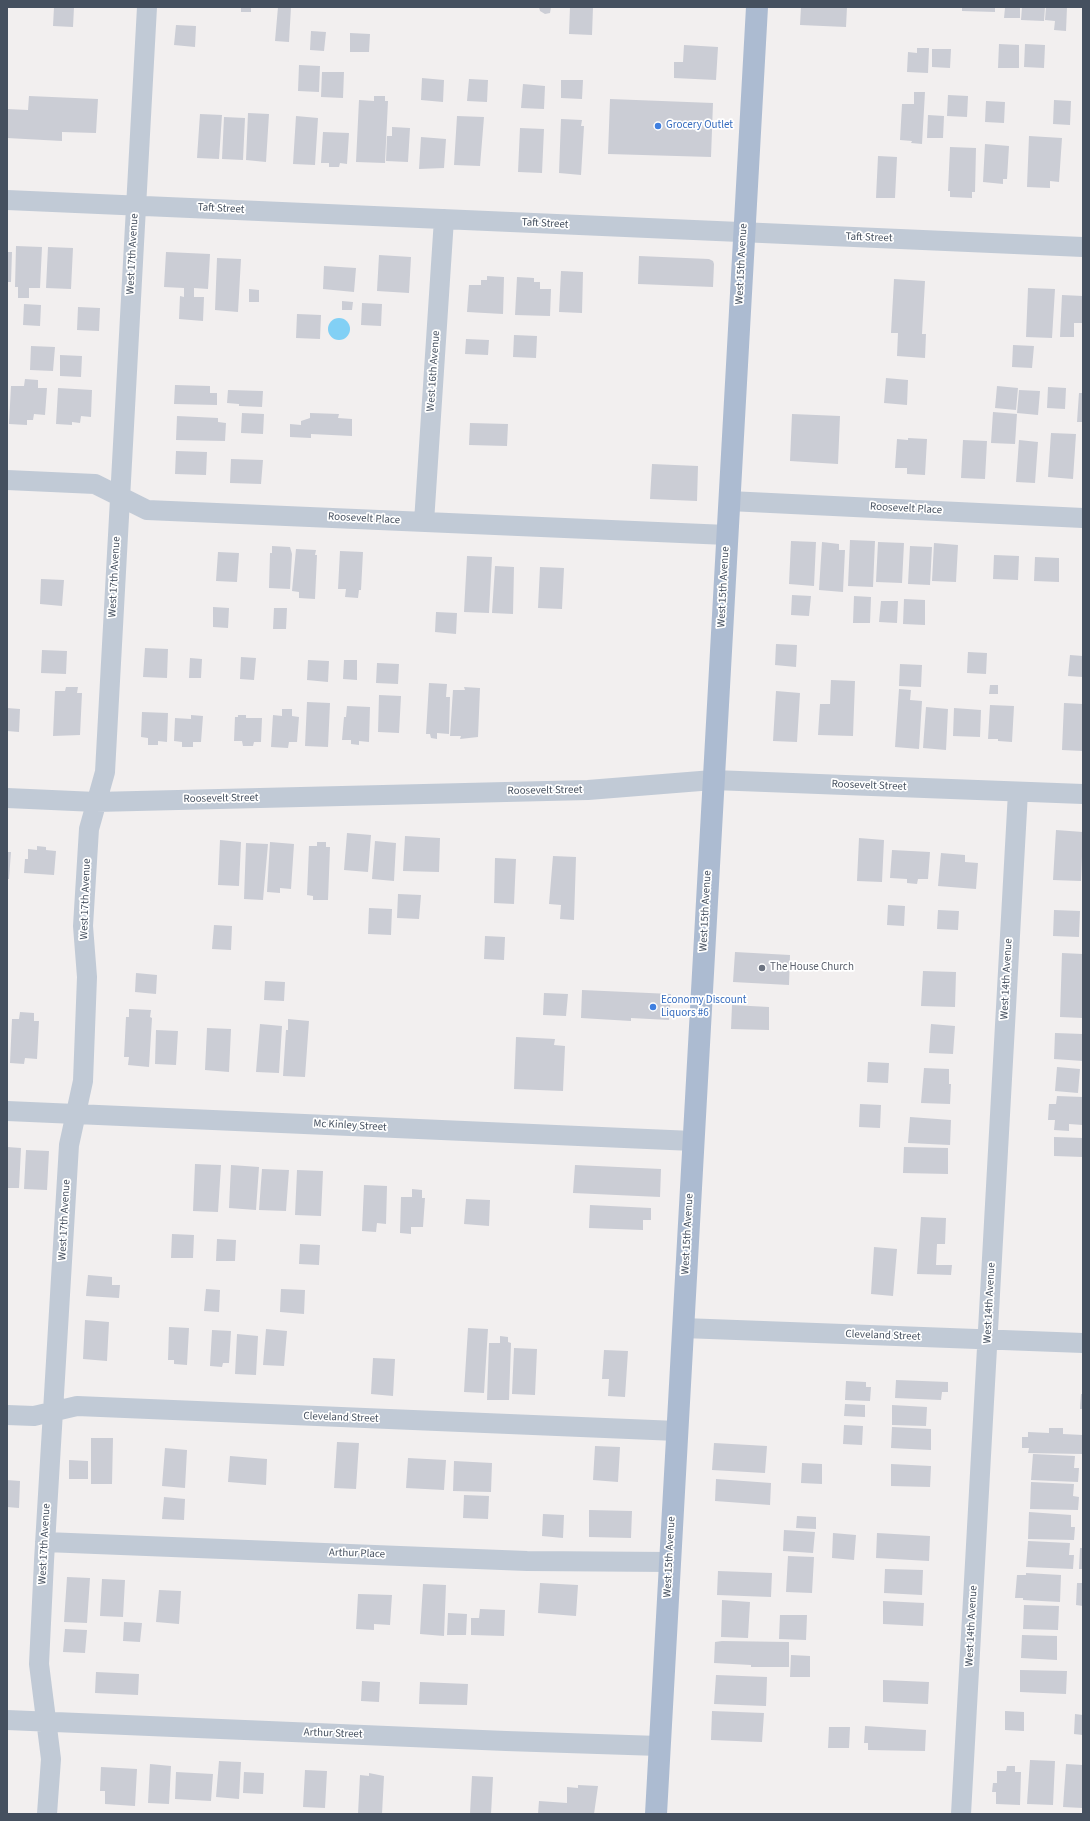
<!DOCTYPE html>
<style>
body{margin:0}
#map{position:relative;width:1090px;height:1821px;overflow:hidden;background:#f2efef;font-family:"Source Sans 3",sans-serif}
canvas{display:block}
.frame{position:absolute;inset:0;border:8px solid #45505f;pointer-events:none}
</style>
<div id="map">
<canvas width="1090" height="1821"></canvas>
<div class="frame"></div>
</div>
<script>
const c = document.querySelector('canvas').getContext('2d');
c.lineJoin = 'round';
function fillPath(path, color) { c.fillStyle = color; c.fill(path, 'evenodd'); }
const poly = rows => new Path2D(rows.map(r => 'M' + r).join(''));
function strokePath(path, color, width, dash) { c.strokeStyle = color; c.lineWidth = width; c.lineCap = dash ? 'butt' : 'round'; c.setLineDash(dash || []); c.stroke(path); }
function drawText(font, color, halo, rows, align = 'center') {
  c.font = font + ' "Source Sans 3",sans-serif'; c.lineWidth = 3.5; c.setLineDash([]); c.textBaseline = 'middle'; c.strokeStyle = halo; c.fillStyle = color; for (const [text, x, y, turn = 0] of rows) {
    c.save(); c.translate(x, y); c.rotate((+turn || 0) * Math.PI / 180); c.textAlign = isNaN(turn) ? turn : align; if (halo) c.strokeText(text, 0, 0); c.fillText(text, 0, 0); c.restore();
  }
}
const water = poly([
 '328 329a11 11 0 1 1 22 0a11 11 0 1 1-22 0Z'
]);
const building = poly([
 [54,7,74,7,73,27,53,26],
 [241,7,251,7,251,12,241,12],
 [278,7,291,7,289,42,275,41],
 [539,7,551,7,550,13,545,14,540,11],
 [570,7,593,7,592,35,569,34],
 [801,7,847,7,846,27,800,25],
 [962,7,995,7,995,12,962,11],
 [1003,7,1020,7,1020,18,1004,18,1005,8],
 [1022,7,1045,7,1044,21,1021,20],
 [1046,7,1067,7,1066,31,1054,30,1055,21,1045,20],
 [176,25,196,26,195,47,174,45],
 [311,31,326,32,324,51,310,50],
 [350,33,370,34,369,52,350,52],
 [999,44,1019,45,1019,68,998,68],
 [1025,44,1045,45,1044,68,1024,67],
 [684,45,718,47,716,80,674,78,674,62,683,62],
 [917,48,929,48,928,73,907,72,908,52,917,53],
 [932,49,951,49,950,68,932,67],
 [299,65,320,66,319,92,298,91],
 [322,72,344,72,343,98,321,97],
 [422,78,444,80,443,102,421,100],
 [469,79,488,80,487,102,467,101],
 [561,80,583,80,582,99,561,98],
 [523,84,545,86,544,109,521,108],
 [914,92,925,92,922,144,911,143,912,141,900,140,902,104,914,104],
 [948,95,968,96,967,117,947,116],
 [29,96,98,99,96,133,62,132,62,141,7,138,7,109,28,110],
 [374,96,385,96,385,101,388,101,385,163,356,162,359,100,374,101],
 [610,99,713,103,711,157,608,154],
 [1054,100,1071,101,1070,125,1053,124],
 [986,101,1005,102,1004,123,985,122],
 [248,113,269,114,266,162,246,160],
 [200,114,222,115,219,159,197,158],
 [928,115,944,116,943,138,927,138],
 [296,116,318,118,315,165,293,164],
 [457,116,484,117,480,166,454,165],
 [224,117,245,118,243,160,222,159],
 [561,119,582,120,581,126,584,126,581,175,559,173],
 [392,127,410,128,408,162,386,161,387,136,392,136],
 [520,128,544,129,542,173,518,172],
 [323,132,349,133,347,164,340,163,339,167,329,167,329,163,321,163],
 [1029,136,1062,138,1059,182,1050,181,1050,188,1027,187],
 [421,137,446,139,444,168,419,169],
 [985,144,1009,146,1007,179,1003,179,1003,184,983,182],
 [950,147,976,148,975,192,972,192,972,198,950,197,950,191,948,191],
 [878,156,897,157,895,198,876,198],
 [16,246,42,247,40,288,29,288,29,298,18,298,18,287,15,287],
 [48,247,73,248,71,289,46,288],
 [7,252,12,252,11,282,7,282],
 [166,252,210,254,208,289,194,288,194,297,204,297,203,321,179,319,180,296,184,297,184,288,164,287],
 [379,255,411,257,409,293,377,291],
 [639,256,709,259,713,261,714,264,713,287,638,284],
 [217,258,241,259,238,312,215,310],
 [324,266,356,268,354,292,323,289],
 [561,271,583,272,582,313,559,312],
 [487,276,504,277,503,314,467,312,469,285,481,285,481,280,487,280],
 [517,277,534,278,534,282,540,282,540,289,551,289,550,316,515,315],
 [894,279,925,281,922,334,926,334,925,358,897,356,898,333,891,333],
 [1028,288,1055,289,1052,338,1026,337],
 [249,289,259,290,259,302,249,302],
 [1062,295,1083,296,1083,323,1074,323,1074,337,1060,337],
 [342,301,353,302,352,310,342,310],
 [362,303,382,304,381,326,361,325],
 [24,304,41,305,40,326,23,325],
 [78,307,100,308,99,331,77,330],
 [297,314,321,315,320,339,296,338],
 [514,335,537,336,536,358,513,357],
 [466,339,489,340,488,355,465,354],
 [1013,345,1034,346,1032,368,1012,367],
 [31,346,55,347,53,371,30,370],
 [60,355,82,356,81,377,60,376],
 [886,378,908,380,907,405,884,403],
 [25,379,38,380,38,388,47,388,45,415,34,414,33,420,27,420,27,425,9,424,11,386,24,386],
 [175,385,210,386,210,393,217,393,217,405,174,404],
 [997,386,1018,388,1016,410,995,408],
 [1048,387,1066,388,1065,409,1047,408],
 [58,388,92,390,91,417,81,416,80,423,72,422,72,425,56,424],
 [228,390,263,391,262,407,239,406,239,404,227,403],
 [1019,390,1040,391,1038,415,1017,413],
 [1079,393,1083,393,1083,422,1077,422],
 [993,412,1017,414,1015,444,991,443],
 [242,413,264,414,263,434,241,433],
 [310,413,339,414,338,418,352,419,352,436,311,434,311,438,290,437,290,424,301,425,301,421,310,418],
 [792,414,840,416,838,464,790,461],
 [177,416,218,418,218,422,226,423,225,441,176,440],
 [470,423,508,424,507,446,469,445],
 [1051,433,1076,434,1073,479,1048,477],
 [908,438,927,439,925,475,907,474,907,468,895,468,897,439,908,440],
 [963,440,987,441,985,479,961,478],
 [1019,440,1038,442,1035,483,1016,482],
 [176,451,207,452,206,475,175,474],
 [231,459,263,460,261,484,230,483],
 [652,464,698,466,697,501,650,499],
 [850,540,875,541,873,587,848,586],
 [791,541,816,542,814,586,789,584],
 [822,542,839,544,839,550,845,550,843,592,819,590],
 [878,542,904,543,902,583,876,582],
 [934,543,958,545,956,582,932,581],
 [272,546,290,547,292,554,290,589,269,588,270,553,272,553],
 [910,546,932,547,930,585,908,584],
 [296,549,316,550,315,555,317,555,315,599,299,598,299,592,292,591],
 [340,551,363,552,361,590,359,590,358,598,345,597,346,589,338,589],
 [218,552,239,553,237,582,216,581],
 [994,555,1019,556,1018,580,993,579],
 [467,556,492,557,489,613,464,612],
 [1035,557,1059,558,1059,582,1034,581],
 [495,566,514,567,513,614,492,613],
 [540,567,564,568,562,609,538,608],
 [41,579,64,580,62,606,40,604],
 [792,595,811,596,809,616,791,615],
 [854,596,871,597,870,623,853,623],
 [904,599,925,600,925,625,903,624],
 [881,601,898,601,897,623,879,622],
 [213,607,229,608,228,628,213,627],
 [274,608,287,608,286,629,273,629],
 [436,612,457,613,456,634,435,632],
 [776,644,797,645,796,667,775,665],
 [145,648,168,649,167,678,143,677],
 [42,650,67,651,66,674,41,673],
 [968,652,987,653,986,674,967,673],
 [1070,655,1083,656,1083,677,1068,676],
 [241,657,256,658,254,680,240,679],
 [190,658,202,659,201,678,189,678],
 [308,660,329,661,328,682,307,680],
 [344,660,357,660,357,680,343,679],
 [377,663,399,664,398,684,376,683],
 [900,664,922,665,921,687,899,686],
 [831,680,855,681,853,736,818,735,820,704,830,704],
 [429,683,447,684,446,697,450,697,449,734,437,733,437,739,431,738,430,734,426,734],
 [990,685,998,685,998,694,989,694],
 [66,687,78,687,77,693,82,693,80,735,53,736,55,691,65,691],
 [464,687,480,688,478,737,460,739,461,736,450,736,453,690,465,690],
 [899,689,911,690,910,700,922,701,919,749,895,747],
 [776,691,800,693,797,742,773,741],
 [379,695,401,696,399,733,378,732],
 [307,702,330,703,328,747,305,746],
 [1064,703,1083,704,1083,751,1062,750],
 [990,705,1014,706,1012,742,998,741,998,739,988,739],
 [347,706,370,707,369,742,359,741,359,745,351,744,351,740,342,740,344,717,346,717],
 [926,707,948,709,946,750,923,748],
 [7,708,20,709,19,732,7,731],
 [954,708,981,710,980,737,953,736],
 [282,709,292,709,292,716,299,717,297,742,289,742,288,748,271,747,273,715,282,716],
 [142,712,168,713,167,742,158,741,158,745,148,745,148,738,141,737],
 [191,715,203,716,201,742,193,742,193,747,182,747,182,742,174,741,175,718,191,719],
 [238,715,246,715,246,718,262,718,261,742,254,742,253,746,243,746,242,741,234,741,235,717,238,717],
 [1056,830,1083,832,1081,881,1053,880],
 [347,833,371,835,368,872,344,870],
 [405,836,440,838,439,872,403,871],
 [859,838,884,840,882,882,857,881],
 [220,840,241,842,239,886,218,885],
 [375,841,396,843,394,881,372,879],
 [270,842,294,844,291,889,280,888,280,893,267,892],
 [317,842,326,842,326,847,330,847,328,900,313,900,313,896,307,895,309,846,317,846],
 [246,843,268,844,263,900,244,899],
 [37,846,46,847,46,850,56,851,54,875,24,873,25,859,28,859,28,849,37,850],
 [892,850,930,852,928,879,918,879,917,884,907,883,907,879,890,878],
 [7,852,11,852,9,879,7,879],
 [941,853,965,855,965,862,978,863,976,889,938,886],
 [553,856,576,857,574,920,560,919,561,905,549,904],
 [495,858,516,859,514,904,494,903],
 [398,894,421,895,419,919,397,918],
 [888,905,905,906,904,926,887,925],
 [369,908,392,909,391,935,368,934],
 [938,910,959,911,958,930,937,929],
 [1054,910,1080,911,1079,937,1053,936],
 [214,925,232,926,231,950,212,949],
 [485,936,505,937,504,960,484,959],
 [735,952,790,955,789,985,733,982],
 [1062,953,1083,954,1083,1018,1060,1017],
 [923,971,956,972,955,1007,921,1006],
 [136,973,157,975,156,994,135,992],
 [265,981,285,982,284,1001,264,1000],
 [582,990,671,994,669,1020,631,1018,631,1021,581,1018],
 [544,993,568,994,566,1016,543,1015],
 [732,1005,769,1007,769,1030,731,1029],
 [129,1009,151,1010,150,1017,152,1018,149,1067,128,1065,129,1057,124,1057,126,1017,129,1017],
 [20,1012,34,1013,34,1021,39,1021,37,1059,25,1058,24,1064,10,1063,12,1019,19,1019],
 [288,1019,309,1021,305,1077,283,1076,286,1030,288,1030],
 [260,1024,282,1026,279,1073,256,1072],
 [931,1024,955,1026,953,1054,929,1053],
 [207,1028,231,1029,229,1072,205,1070],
 [156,1030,178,1031,176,1065,155,1064],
 [1055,1033,1083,1034,1083,1061,1054,1059],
 [516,1037,555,1039,554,1045,565,1046,563,1091,514,1089],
 [868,1062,889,1063,888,1083,867,1082],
 [1057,1067,1080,1069,1078,1093,1055,1091],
 [924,1068,949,1069,949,1084,951,1084,950,1104,921,1103],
 [1057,1096,1083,1097,1083,1125,1069,1124,1069,1131,1054,1130,1055,1120,1048,1120,1049,1104,1056,1104],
 [860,1104,881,1105,880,1128,859,1127],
 [910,1117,951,1120,950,1145,908,1143],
 [1054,1137,1083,1138,1083,1157,1054,1156],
 [7,1147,21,1148,19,1188,7,1188],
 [904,1147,948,1148,948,1174,903,1173],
 [26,1150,49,1151,47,1190,24,1189],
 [195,1164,221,1165,218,1212,193,1211],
 [231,1165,259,1167,256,1210,229,1208],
 [575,1165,661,1169,660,1197,573,1193],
 [262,1169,289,1170,286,1211,259,1210],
 [297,1170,323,1171,321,1216,295,1215],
 [364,1185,387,1186,386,1224,377,1223,376,1232,362,1231],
 [412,1189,422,1190,422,1198,425,1198,423,1227,411,1227,411,1234,400,1233,401,1197,412,1197],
 [466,1199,490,1200,489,1226,464,1224],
 [590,1205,651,1208,651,1220,643,1220,643,1230,589,1228],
 [921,1217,946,1218,945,1244,937,1244,936,1265,952,1265,951,1275,917,1274],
 [172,1234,194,1235,193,1258,171,1258],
 [217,1239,236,1240,235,1261,216,1261],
 [300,1244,320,1245,319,1265,299,1264],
 [874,1247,897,1249,893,1296,871,1294],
 [88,1275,112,1277,112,1285,120,1285,119,1298,86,1296],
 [206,1289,220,1290,219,1312,204,1311],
 [281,1289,305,1290,304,1314,280,1312],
 [85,1320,109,1322,107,1361,83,1359],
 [169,1327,189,1328,187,1365,174,1364,174,1360,168,1360],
 [468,1328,488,1329,484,1393,464,1392],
 [266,1329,287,1331,284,1366,263,1365],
 [212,1330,231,1331,229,1363,223,1363,222,1367,210,1366],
 [237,1334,258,1336,256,1375,235,1374],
 [500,1336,508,1337,508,1342,511,1343,509,1400,487,1400,489,1343,500,1343],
 [514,1348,537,1349,535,1395,512,1394],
 [604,1350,628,1351,625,1397,608,1396,609,1379,602,1379],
 [373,1358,395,1359,393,1396,371,1394],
 [896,1380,948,1382,948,1392,942,1392,941,1400,895,1398],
 [846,1381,866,1382,866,1387,871,1387,870,1401,845,1400],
 [1081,1394,1083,1394,1083,1409,1080,1409],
 [845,1404,865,1405,865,1417,844,1416],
 [892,1405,927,1407,926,1426,892,1425],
 [844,1425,863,1426,862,1445,843,1444],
 [892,1427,931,1429,931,1450,891,1448],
 [1049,1428,1063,1428,1063,1434,1083,1435,1082,1454,1028,1453,1029,1448,1022,1448,1022,1437,1028,1437,1028,1432,1049,1433],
 [91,1438,113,1438,112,1484,91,1484],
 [337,1442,359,1443,356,1489,334,1488],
 [714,1443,767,1446,765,1473,712,1470],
 [595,1446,620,1447,618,1482,593,1480],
 [165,1448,187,1450,185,1488,162,1486],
 [1033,1454,1075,1456,1074,1468,1079,1468,1078,1482,1031,1480],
 [230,1456,267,1459,266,1485,228,1482],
 [408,1458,446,1460,444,1490,406,1488],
 [69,1460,88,1461,88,1479,69,1479],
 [454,1461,492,1463,491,1492,453,1491],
 [802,1463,822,1464,822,1484,801,1483],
 [891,1464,931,1466,930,1487,891,1486],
 [716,1479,771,1483,770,1505,715,1501],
 [7,1480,20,1481,19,1508,7,1507],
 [1031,1482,1074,1484,1073,1496,1079,1497,1078,1510,1030,1509],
 [464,1495,489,1496,488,1519,463,1518],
 [164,1497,185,1499,184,1520,162,1519],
 [589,1510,632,1511,631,1538,589,1537],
 [1029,1512,1071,1515,1071,1527,1075,1527,1074,1540,1028,1539],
 [543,1514,564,1515,563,1538,542,1536],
 [797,1516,816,1517,816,1529,796,1528],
 [784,1530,815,1532,813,1553,783,1551],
 [833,1533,856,1535,854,1560,832,1558],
 [877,1533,930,1536,929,1561,876,1558],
 [1028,1541,1070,1543,1069,1555,1074,1555,1073,1569,1026,1567],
 [1080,1548,1083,1548,1083,1569,1079,1569],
 [788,1556,814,1557,812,1593,786,1592],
 [885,1569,923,1570,922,1595,884,1593],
 [718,1571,772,1573,771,1597,717,1595],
 [1026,1573,1061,1575,1060,1602,1023,1600,1023,1598,1015,1598,1017,1575,1026,1575],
 [67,1577,90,1578,87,1623,64,1622],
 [102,1579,125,1580,123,1617,100,1616],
 [540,1583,578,1585,576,1616,538,1613],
 [1077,1583,1083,1583,1083,1606,1076,1605],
 [423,1584,446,1585,444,1636,420,1634],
 [159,1590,181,1591,179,1624,156,1622],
 [358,1594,392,1595,390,1625,374,1624,374,1630,356,1629],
 [722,1600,750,1602,748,1638,721,1637],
 [883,1601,924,1603,923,1626,883,1624],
 [1024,1605,1059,1606,1058,1630,1023,1629],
 [480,1609,505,1610,504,1636,471,1635,471,1618,479,1618],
 [448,1613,467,1614,466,1635,447,1635],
 [780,1615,807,1615,806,1640,779,1639],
 [124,1622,142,1623,140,1642,123,1641],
 [65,1629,87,1630,85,1653,63,1652],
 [1022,1635,1057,1636,1057,1660,1021,1658],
 [722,1641,789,1642,789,1667,751,1667,751,1665,714,1663,715,1642],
 [791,1655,810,1656,810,1677,790,1677],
 [1020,1670,1067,1671,1066,1694,1020,1692],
 [96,1672,139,1674,138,1695,95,1693],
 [716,1675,767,1677,766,1706,714,1704],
 [883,1680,929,1682,928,1704,883,1702],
 [362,1681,380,1682,379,1702,361,1701],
 [420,1682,468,1684,467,1705,419,1704],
 [712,1711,764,1713,762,1742,711,1740],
 [1005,1711,1024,1712,1024,1731,1005,1730],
 [1075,1714,1083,1715,1083,1735,1074,1734],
 [865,1726,926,1730,925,1751,868,1750,868,1743,864,1743],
 [829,1727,850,1727,849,1748,828,1748],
 [1030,1760,1055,1761,1053,1805,1027,1804],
 [219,1761,241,1762,239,1799,216,1797],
 [150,1764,171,1766,169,1804,148,1803],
 [1066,1764,1083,1765,1083,1808,1063,1807],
 [1007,1766,1015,1766,1015,1772,1021,1772,1020,1805,996,1804,996,1792,992,1792,993,1783,997,1783,997,1771,1006,1771],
 [101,1767,137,1769,135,1806,105,1804,105,1791,100,1791],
 [305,1770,327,1771,325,1808,303,1807],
 [176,1772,213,1774,211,1801,175,1799],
 [244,1772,264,1773,263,1794,243,1793],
 [369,1773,384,1776,382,1814,358,1814,360,1775,369,1776],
 [472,1776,493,1777,491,1814,470,1814],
 [578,1785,598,1786,594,1814,538,1814,539,1801,567,1803,567,1787,578,1788]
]);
const minor = poly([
 [7,200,1083,247],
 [7,480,95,484,147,510,727,535],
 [729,501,1083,518],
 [424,522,444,219],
 [7,798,96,802,588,790,713,780,1083,794],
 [7,1111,693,1141],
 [683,1328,1083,1343],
 [7,1415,34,1416,77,1406,677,1431],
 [45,1542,527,1561,670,1562],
 [7,1720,506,1741,659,1746],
 [47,1814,51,1759,39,1664,44,1561,69,1145,83,1081,87,977,83,926,89,829,105,772,147,7],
 [961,1814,1018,792]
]);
const major = poly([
 [656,1814,757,7]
]);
const markers = [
 [658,126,4,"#3f7fe0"],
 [762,968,4,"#6b7280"],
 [653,1007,4,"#3f7fe0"]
];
const shopNames = [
 ["Grocery Outlet",666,126],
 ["Economy Discount",661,1001],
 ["Liquors #6",661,1014]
];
const streetNames = [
 ["Taft Street",221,209,3],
 ["Taft Street",545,224,3],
 ["Taft Street",869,238,2],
 ["West 17th Avenue",133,254,-87],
 ["West 15th Avenue",742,264,-87],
 ["West 16th Avenue",434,371,-86],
 ["Roosevelt Place",906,509,3],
 ["Roosevelt Place",364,519,3],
 ["West 17th Avenue",115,577,-87],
 ["West 15th Avenue",724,587,-87],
 ["Roosevelt Street",869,786,2],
 ["Roosevelt Street",545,791,-1],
 ["Roosevelt Street",221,799,-1],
 ["West 17th Avenue",86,899,-88],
 ["West 15th Avenue",706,911,-87],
 ["West 14th Avenue",1007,979,-87],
 ["Mc Kinley Street",350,1126,3],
 ["West 17th Avenue",65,1220,-87],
 ["West 15th Avenue",688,1234,-87],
 ["West 14th Avenue",990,1303,-87],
 ["Cleveland Street",883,1336,2],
 ["Cleveland Street",341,1418,2],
 ["West 17th Avenue",45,1544,-87],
 ["Arthur Place",357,1554,2],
 ["West 15th Avenue",670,1557,-87],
 ["West 14th Avenue",972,1626,-87],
 ["Arthur Street",333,1734,2]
];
const worshipNames = [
 ["The House Church",770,968]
];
fillPath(water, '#82d0f5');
fillPath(building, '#cbcdd5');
strokePath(minor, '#c1cad6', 20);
strokePath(major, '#acbbd1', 22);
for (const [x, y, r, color] of markers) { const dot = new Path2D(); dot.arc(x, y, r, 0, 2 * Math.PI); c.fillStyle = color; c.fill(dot); strokePath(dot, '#fff', 1.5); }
drawText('11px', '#366cbe', '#fff', shopNames, 'left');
drawText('11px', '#45505f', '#fff', streetNames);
drawText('11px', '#5b616d', '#fff', worshipNames, 'left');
</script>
